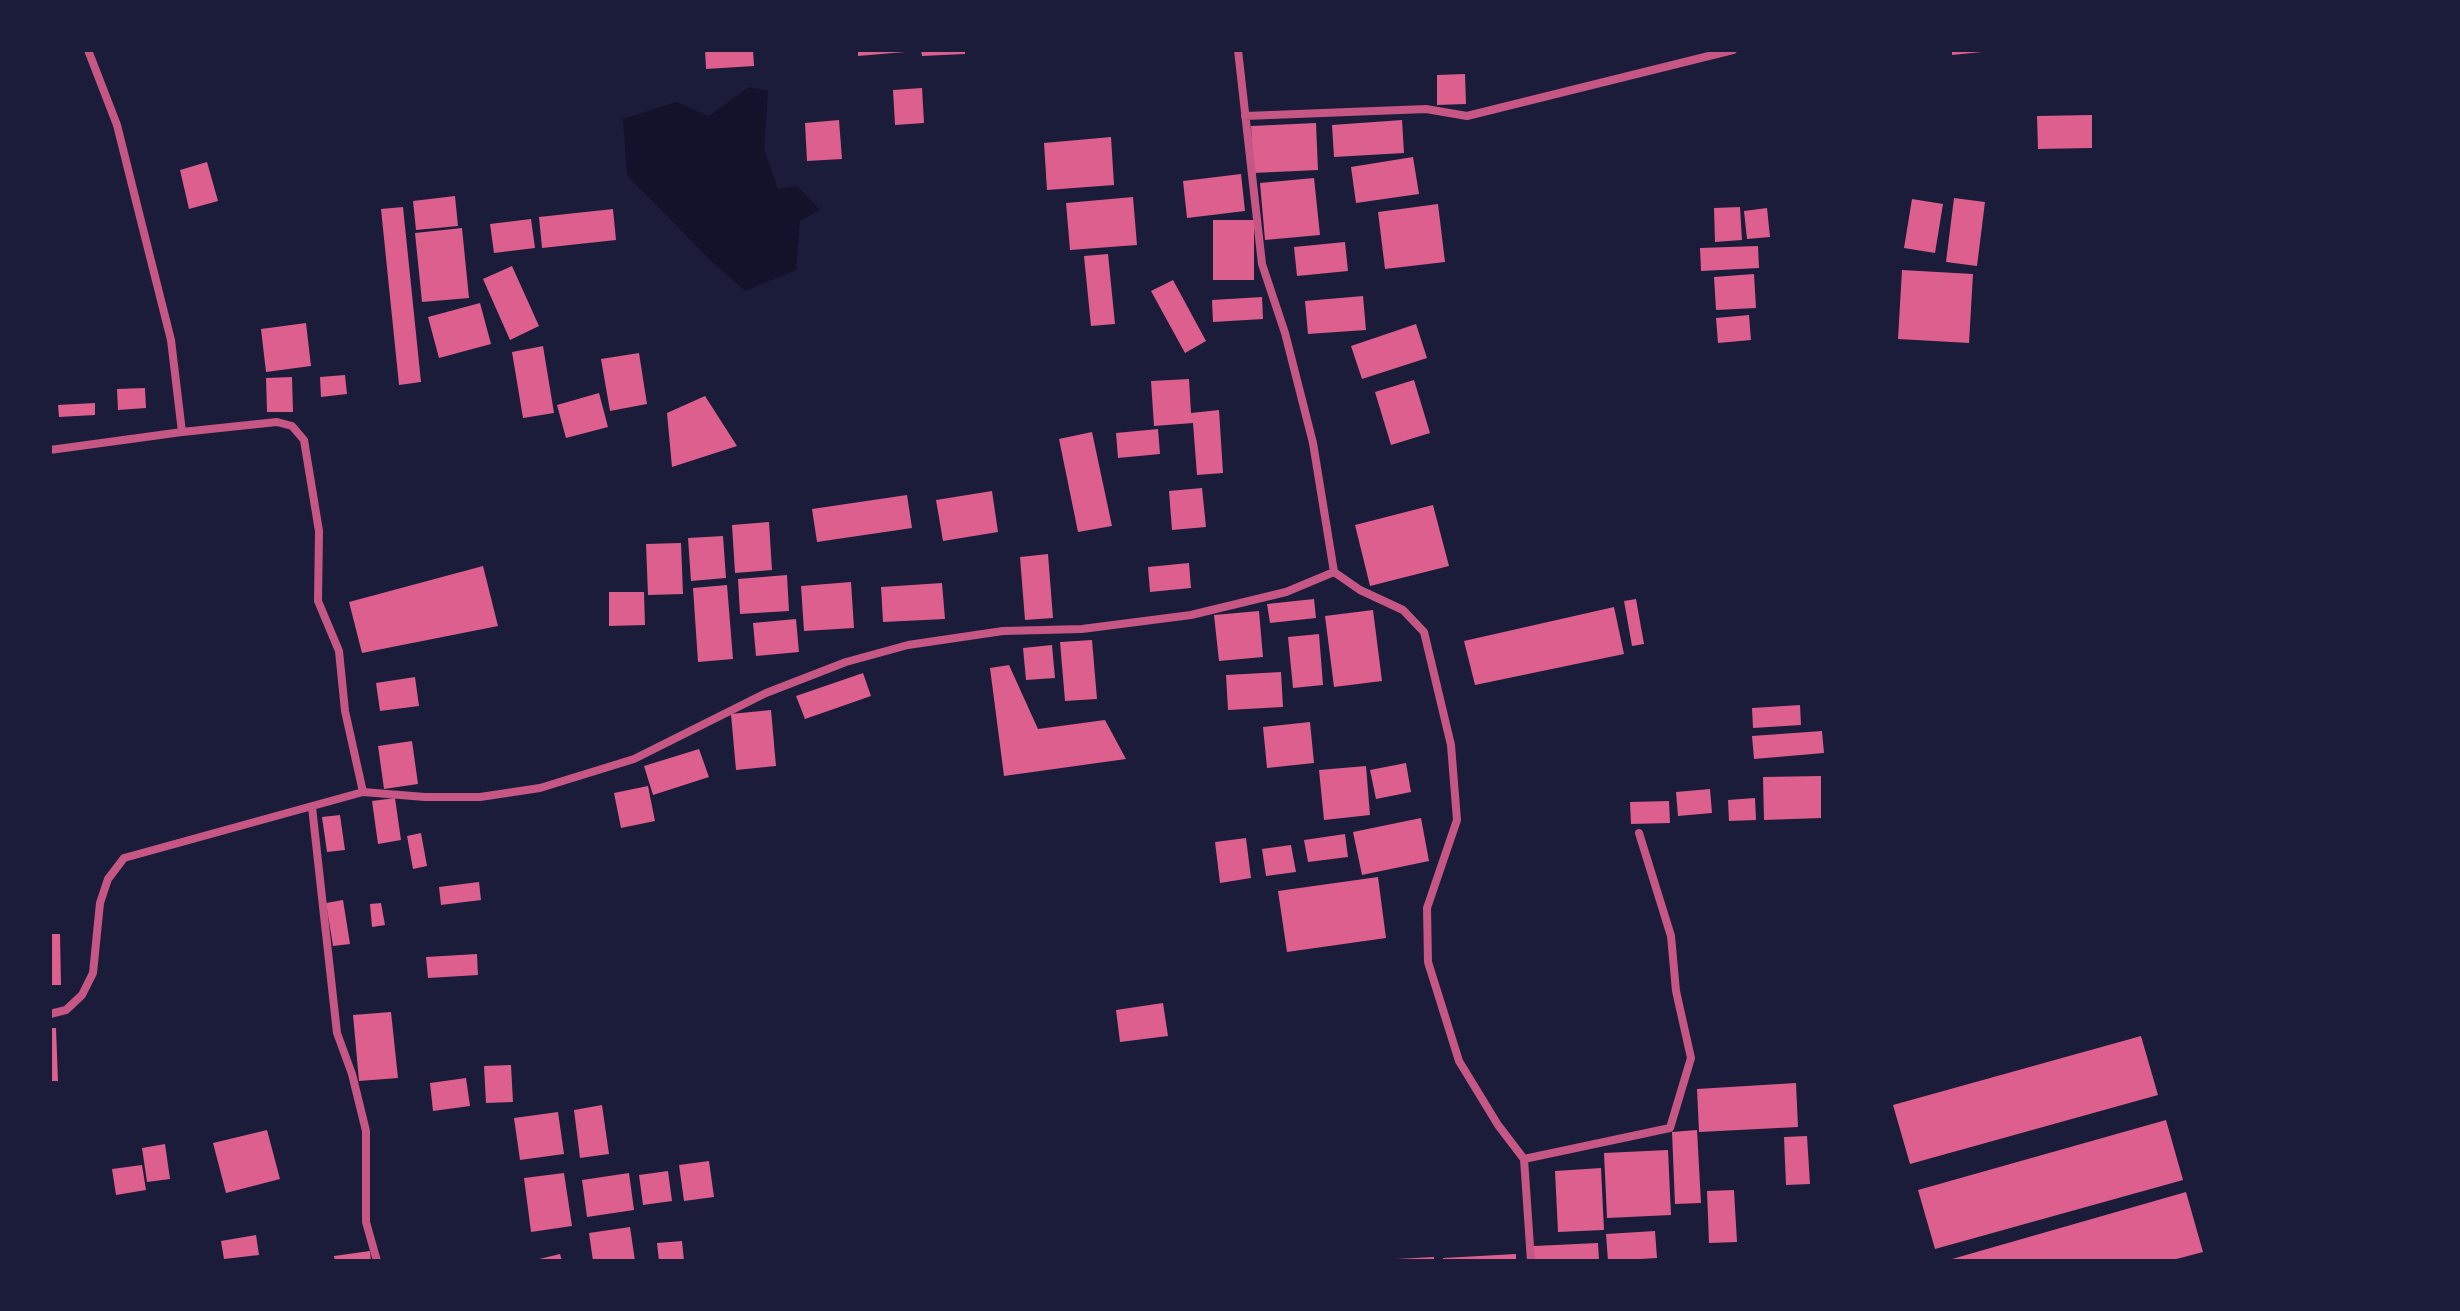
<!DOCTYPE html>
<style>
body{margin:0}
#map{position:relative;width:2460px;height:1311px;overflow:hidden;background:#1b1b3a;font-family:"Open Sans",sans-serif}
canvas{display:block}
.frame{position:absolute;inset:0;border:52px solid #1b1b3a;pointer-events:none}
</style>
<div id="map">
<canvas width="2460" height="1311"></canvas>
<div class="frame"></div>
</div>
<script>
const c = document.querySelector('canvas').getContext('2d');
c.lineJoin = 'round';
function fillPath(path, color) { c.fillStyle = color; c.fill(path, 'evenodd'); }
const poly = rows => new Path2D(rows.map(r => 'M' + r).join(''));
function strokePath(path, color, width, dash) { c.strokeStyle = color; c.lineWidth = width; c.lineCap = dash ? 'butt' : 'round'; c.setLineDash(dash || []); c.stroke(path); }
const water = poly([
 [749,87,768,91,764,149,778,189,797,186,820,210,800,221,796,270,745,291,711,261,627,175,623,119,676,102,709,116]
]);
const building = poly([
 [705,50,753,50,754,66,706,69],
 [858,50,905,50,905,52,858,56],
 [921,50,965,50,965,54,922,56],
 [1952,50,1982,50,1982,52,1952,55],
 [1465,74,1466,104,1437,105,1437,75],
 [922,88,924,123,895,125,893,90],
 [2092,115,2092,148,2038,149,2037,116],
 [839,120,842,159,807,161,805,123],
 [1402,120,1404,153,1334,157,1332,125],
 [1316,123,1318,170,1253,173,1251,126],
 [1111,137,1114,185,1047,190,1044,143],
 [1413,157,1419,194,1356,203,1351,167],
 [207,162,218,201,189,209,180,170],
 [1241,174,1245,211,1187,218,1183,181],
 [1314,178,1320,235,1265,240,1260,183],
 [455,196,458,226,416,230,413,201],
 [1133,197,1137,245,1070,250,1066,203],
 [1954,198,1985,202,1977,266,1946,262],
 [1912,199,1943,204,1935,253,1904,248],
 [1438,204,1445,262,1385,269,1378,212],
 [403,207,421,382,399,385,381,209],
 [1740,207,1742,240,1715,242,1714,208],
 [1767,208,1770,237,1747,239,1744,211],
 [613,209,616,240,542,248,539,217],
 [531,219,535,248,494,253,490,224],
 [1213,220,1254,220,1254,280,1213,280],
 [462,228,469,298,422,302,415,233],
 [1345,242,1348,271,1297,276,1294,247],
 [1758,246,1759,268,1701,271,1700,248],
 [1108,254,1115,324,1091,326,1084,256],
 [512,266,539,326,510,340,483,279],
 [1902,270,1973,274,1969,343,1898,339],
 [1754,274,1756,308,1716,310,1714,277],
 [1173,280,1206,341,1185,353,1151,291],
 [1363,296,1366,330,1308,334,1305,301],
 [1262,297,1263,319,1213,322,1212,300],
 [480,303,491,344,439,358,428,317],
 [1749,315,1751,340,1718,343,1716,318],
 [306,323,311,366,266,372,261,329],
 [1416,324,1427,358,1362,379,1351,346],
 [543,346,554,413,523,418,512,352],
 [639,353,647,404,610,411,601,359],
 [345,375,347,394,321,397,320,377],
 [292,377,293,412,267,412,266,378],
 [1189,379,1191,413,1219,410,1223,473,1197,475,1193,423,1154,426,1151,381],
 [1414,380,1430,433,1391,445,1375,392],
 [145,388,146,408,118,410,117,389],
 [599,393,608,427,566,438,557,405],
 [705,396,737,446,672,467,667,413],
 [95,403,95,415,59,417,58,405],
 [1158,429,1160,454,1118,458,1116,433],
 [1092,432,1112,526,1078,532,1059,439],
 [1202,488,1206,527,1172,530,1169,491],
 [992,491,998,532,943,541,936,500],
 [907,495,912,528,817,542,812,509],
 [1433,505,1449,566,1370,586,1355,525],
 [769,522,772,570,735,573,732,525],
 [723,536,726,578,691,581,688,538],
 [681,543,683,594,648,595,646,544],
 [1048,554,1053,618,1025,620,1020,557],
 [1189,563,1191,588,1150,592,1148,567],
 [483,566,498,626,362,653,349,602],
 [787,575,789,611,740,614,738,579],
 [851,582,854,628,804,631,801,586],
 [942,583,945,619,883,622,881,587],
 [727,585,733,659,698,662,693,588],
 [609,592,644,592,645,625,609,626],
 [1314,599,1316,618,1270,623,1267,604],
 [1636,599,1644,644,1632,646,1624,601],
 [1614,607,1624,654,1475,685,1464,641],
 [1373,610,1382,681,1334,687,1325,616],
 [1259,611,1263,657,1219,661,1214,615],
 [796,619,799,652,756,656,753,623],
 [1319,634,1323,685,1293,688,1288,637],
 [1092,640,1097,699,1065,701,1060,642],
 [1052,645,1055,678,1026,680,1023,648],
 [1009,665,1038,729,1105,720,1126,759,1004,776,990,668],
 [1281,672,1283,707,1228,710,1226,675],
 [863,673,871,696,805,719,796,696],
 [415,677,419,706,380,711,376,683],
 [1800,705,1801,725,1753,728,1752,708],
 [771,710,776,766,736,770,731,714],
 [1310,722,1314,763,1267,768,1263,727],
 [1822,731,1824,753,1754,759,1752,736],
 [412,741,418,784,384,789,378,746],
 [699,749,709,777,653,795,644,766],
 [1406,763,1411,792,1376,799,1370,770],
 [1366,766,1370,815,1324,820,1319,770],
 [1821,776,1821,818,1764,820,1763,777],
 [648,786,655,821,621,828,614,793],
 [1710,789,1712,813,1678,816,1676,792],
 [395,798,401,840,378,844,372,801],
 [1755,798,1756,820,1729,821,1728,800],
 [1669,801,1670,823,1631,824,1630,802],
 [340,815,345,850,327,852,322,817],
 [1421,818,1429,861,1362,875,1353,832],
 [421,833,427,866,413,869,407,836],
 [1345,834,1348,857,1308,862,1304,840],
 [1246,838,1251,878,1220,883,1215,842],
 [1291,845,1296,872,1266,876,1262,849],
 [1378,877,1386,938,1287,952,1278,891],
 [479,882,481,900,441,905,439,887],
 [343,900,350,944,333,946,326,903],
 [381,903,385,925,372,927,370,904],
 [50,934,60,934,61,985,50,985],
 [477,954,478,975,428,978,426,957],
 [1163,1003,1168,1036,1120,1042,1116,1010],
 [391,1012,398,1078,359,1081,353,1015],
 [50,1028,56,1028,58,1081,50,1081],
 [2141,1036,2158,1095,1910,1164,1893,1105],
 [511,1065,513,1102,486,1103,484,1066],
 [466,1078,470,1106,433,1111,430,1083],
 [1796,1083,1798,1127,1699,1132,1697,1089],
 [602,1105,609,1154,580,1158,574,1110],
 [558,1112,564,1154,520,1160,514,1118],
 [2166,1120,2183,1180,1935,1249,1918,1190],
 [267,1130,280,1179,226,1193,213,1143],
 [1697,1130,1701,1203,1675,1204,1672,1132],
 [1807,1136,1810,1184,1786,1185,1784,1137],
 [165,1144,170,1179,147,1182,142,1148],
 [1668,1150,1671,1215,1607,1218,1604,1153],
 [709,1161,714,1197,684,1201,679,1165],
 [142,1165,146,1190,116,1195,112,1169],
 [1601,1168,1604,1230,1558,1232,1555,1171],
 [668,1171,672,1201,643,1205,639,1175],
 [564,1173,572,1226,531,1232,524,1178],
 [629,1173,634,1210,587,1217,582,1180],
 [1734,1190,1737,1242,1709,1243,1707,1191],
 [2186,1192,2203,1252,2169,1261,1945,1261],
 [630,1227,635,1261,593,1261,589,1233],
 [1655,1231,1657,1258,1608,1261,1606,1234],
 [256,1235,259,1255,224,1259,221,1241],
 [682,1241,684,1261,659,1261,657,1243],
 [1598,1243,1599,1261,1534,1261,1534,1246],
 [370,1251,371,1261,335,1261,334,1256],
 [560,1254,562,1261,536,1261,535,1260],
 [1516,1254,1516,1261,1443,1261,1443,1258],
 [1434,1257,1434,1261,1396,1261,1396,1259]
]);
const minor = poly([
 [88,50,117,125,141,221,171,340,182,432],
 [1245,116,1426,109,1467,116,1733,50],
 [50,450,182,432,277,422,292,426,304,440,319,531,318,601,339,651,345,711,363,792],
 [1334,572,1360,590,1403,610,1424,632,1451,745,1457,820,1427,908,1428,962,1459,1061,1498,1125,1524,1159,1531,1261],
 [312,807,337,1033,352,1074,366,1131,366,1222,377,1261],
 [50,1014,66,1010,82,995,93,973,100,903,108,879,124,858,363,792,425,797,480,797,540,788,634,759,766,693,846,662,908,645,1003,631,1082,629,1191,615,1286,592,1334,572,1313,443,1285,333,1262,264,1238,50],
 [1524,1159,1670,1128,1691,1058,1676,991,1671,936,1639,833]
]);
fillPath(water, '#12122b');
fillPath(building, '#dd5f8e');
strokePath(minor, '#c65784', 8);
</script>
